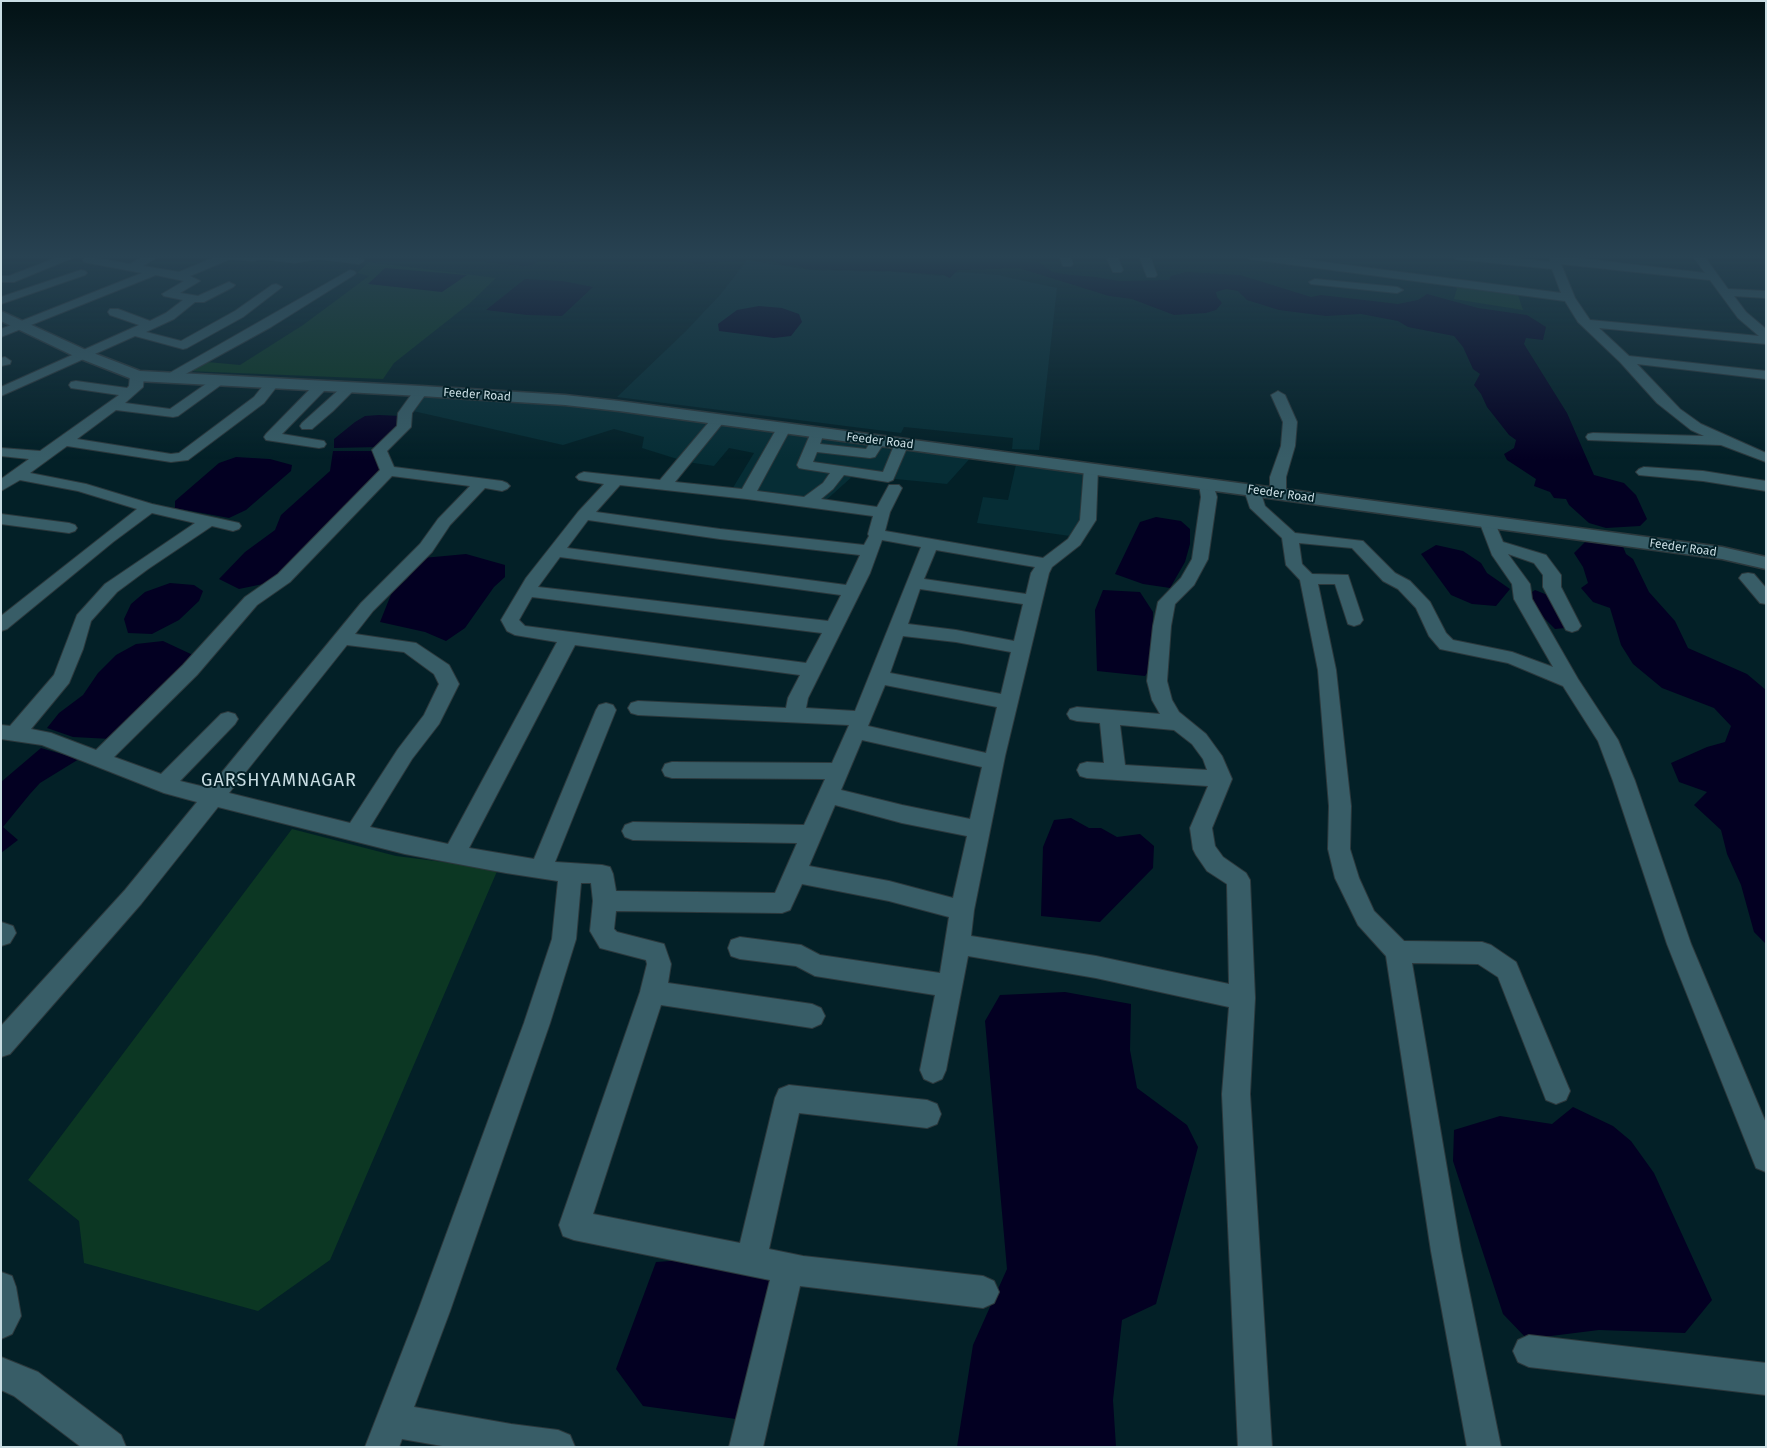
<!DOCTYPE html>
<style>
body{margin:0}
#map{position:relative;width:1767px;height:1448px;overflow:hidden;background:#032027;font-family:"Fira Sans",sans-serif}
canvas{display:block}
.frame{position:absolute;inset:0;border:2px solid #c9dde3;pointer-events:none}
</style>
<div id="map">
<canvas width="1767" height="1448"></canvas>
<div class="frame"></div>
</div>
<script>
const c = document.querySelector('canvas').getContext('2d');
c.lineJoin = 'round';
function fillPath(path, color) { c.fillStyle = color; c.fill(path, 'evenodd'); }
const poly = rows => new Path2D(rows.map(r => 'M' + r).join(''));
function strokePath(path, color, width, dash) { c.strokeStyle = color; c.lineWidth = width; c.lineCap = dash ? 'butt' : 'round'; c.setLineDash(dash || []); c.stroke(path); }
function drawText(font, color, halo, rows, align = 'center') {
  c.font = font + ' "Fira Sans",sans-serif'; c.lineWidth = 4; c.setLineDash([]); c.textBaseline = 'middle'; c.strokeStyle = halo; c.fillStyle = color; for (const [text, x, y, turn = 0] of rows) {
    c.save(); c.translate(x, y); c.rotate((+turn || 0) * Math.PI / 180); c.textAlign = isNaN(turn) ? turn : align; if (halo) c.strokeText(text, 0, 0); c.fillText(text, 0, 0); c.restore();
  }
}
const built = poly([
 [747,260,811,270,895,272,939,276,960,272,998,275,1057,288,1039,450,1012,449,1013,438,904,427,901,433,617,397,686,331,720,295],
 [422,394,566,402,973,455,947,484,854,475,824,502,731,491,754,453,729,448,714,466,687,462,642,448,644,437,614,429,563,445,413,411],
 [1017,460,1087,469,1083,519,1070,536,977,523,983,497,1008,500]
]);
const green = poly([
 [369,262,496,278,470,303,394,363,383,379,188,371,207,362,240,365,303,325,369,276,357,273],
 [1458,284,1517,292,1523,310,1454,299],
 [292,829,396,856,498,869,330,1260,258,1311,84,1263,79,1221,28,1180]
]);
const water = poly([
 [493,256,539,256,540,259,534,264,525,266,485,262],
 [546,256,640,256,640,258,622,261,593,258,562,263,548,260],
 [652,256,737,256,740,260,698,264],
 [772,256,886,256,898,260,917,260,966,256,1015,258,1039,262,1052,272,1071,275,1095,277,1119,281,1169,280,1171,276,1186,272,1240,275,1311,297,1321,295,1398,304,1418,300,1427,294,1478,308,1527,315,1546,327,1543,340,1526,338,1524,344,1567,413,1594,475,1624,483,1636,495,1647,519,1640,526,1606,528,1589,523,1569,505,1566,499,1554,498,1550,492,1534,486,1536,479,1507,460,1504,454,1514,448,1516,440,1509,435,1487,407,1481,394,1474,385,1480,374,1473,369,1463,347,1454,336,1408,327,1398,321,1361,314,1326,316,1279,310,1247,300,1238,291,1226,289,1216,292,1217,297,1222,303,1216,310,1206,313,1174,315,1132,299,1109,296,1019,268,958,270,950,278,943,275,890,271,806,269,797,265,784,265,773,261],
 [385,268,467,275,442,292,368,284],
 [525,279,562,281,593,287,562,316,527,315,486,310],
 [759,306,782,308,799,314,802,322,791,336,774,338,719,331,718,324,737,310],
 [379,415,401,416,399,428,380,447,334,448,334,439,355,422,365,416],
 [333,451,374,451,383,472,280,575,263,584,239,589,219,579,245,552,275,530,281,515,330,471],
 [236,457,270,459,292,465,291,471,246,510,229,518,175,508,175,501,219,463],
 [1156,517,1181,521,1190,529,1190,544,1185,562,1170,588,1143,584,1115,574,1140,522],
 [1586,541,1622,544,1626,554,1633,559,1649,592,1675,621,1688,648,1747,674,1766,690,1766,944,1754,932,1741,885,1727,854,1721,830,1694,805,1707,792,1679,782,1671,763,1707,747,1725,742,1731,726,1714,708,1662,688,1633,664,1621,645,1610,608,1593,602,1581,588,1588,583,1583,567,1574,553],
 [1436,545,1463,551,1481,563,1487,573,1510,589,1496,606,1472,604,1451,595,1421,554],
 [466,554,505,565,505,577,494,587,465,628,446,641,425,632,380,622,392,592,407,579,423,558],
 [170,583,194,585,203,591,199,601,179,620,152,634,128,633,124,619,131,604,145,592],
 [1103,590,1140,592,1153,612,1152,666,1145,676,1097,671,1095,610],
 [1535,590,1550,596,1565,628,1555,629,1532,606,1528,595],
 [163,641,193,655,111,739,73,737,47,728,59,713,83,695,98,673,116,655,136,644],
 [41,748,79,759,40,783,30,794,3,827,18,840,1,853,1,782],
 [1071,818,1089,828,1101,828,1117,837,1140,834,1154,846,1153,868,1100,922,1041,916,1043,847,1054,820],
 [1065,992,1131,1004,1130,1050,1137,1088,1187,1125,1198,1147,1156,1304,1122,1320,1113,1400,1116,1447,957,1447,973,1345,1007,1269,985,1021,1000,995],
 [1573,1107,1613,1126,1631,1141,1654,1173,1712,1300,1685,1333,1599,1330,1527,1339,1503,1314,1453,1161,1454,1130,1500,1116,1552,1124],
 [698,1259,773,1281,736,1419,643,1406,616,1369,656,1262]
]);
const minor = poly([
 [1,256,7,256,2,259,1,256],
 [61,256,77,256,14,282,1,282,1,276,9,276,61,256],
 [145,256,159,256,143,266,179,272,218,256,347,256,363,259,364,261,359,264,318,259,295,263,262,259,253,261,230,259,190,276,200,281,180,293,198,296,229,282,235,285,233,287,204,302,195,302,174,319,146,332,181,341,235,311,272,285,276,284,282,287,243,317,187,348,183,349,135,336,1,396,1,387,139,325,110,315,108,312,110,309,118,309,150,321,166,313,183,300,164,296,162,294,184,281,156,275,1,337,1,329,142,273,84,262,83,260,84,258,88,257,130,264,145,256],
 [1059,256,1070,256,1073,264,1071,266,1063,266,1059,256],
 [1106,256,1117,256,1123,270,1121,272,1113,272,1106,256],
 [1139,256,1150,256,1157,275,1155,277,1147,277,1139,256],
 [1245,256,1277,256,1561,293,1552,269,1456,259,1451,256,1492,256,1550,262,1550,256,1560,256,1705,273,1693,256,1704,256,1728,289,1766,291,1766,298,1734,296,1746,312,1766,329,1766,344,1599,328,1629,356,1766,371,1766,379,1637,364,1680,409,1701,424,1766,453,1766,462,1721,445,1588,440,1586,437,1588,434,1593,433,1704,436,1691,430,1657,403,1620,362,1578,322,1565,301,1250,259,1245,256],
 [1561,264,1710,280,1738,318,1759,336,1590,320,1575,298,1561,264],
 [81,270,85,271,87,273,85,275,1,304,1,297,81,270],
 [350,270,354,271,356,273,354,275,271,327,171,382,161,382,159,379,350,270],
 [1315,279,1397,287,1403,290,1397,293,1311,284,1309,282,1315,279],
 [5,357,11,361,10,364,1,366,1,358,5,357],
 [137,372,144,376,143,387,125,403,170,409,213,379,218,378,225,382,178,416,173,417,116,410,77,439,171,454,179,453,254,397,266,382,276,382,278,385,264,403,188,460,171,462,67,446,30,473,86,484,152,504,239,523,241,526,239,529,233,531,212,526,148,569,117,592,91,621,83,649,69,683,31,729,51,733,96,750,183,665,245,597,278,574,380,470,372,450,397,426,398,413,416,388,426,388,428,391,412,413,411,427,387,451,394,467,502,481,507,483,510,486,507,489,502,491,485,488,450,525,432,552,373,611,355,634,416,643,449,665,459,684,439,724,412,759,370,827,448,844,557,642,515,635,507,631,501,620,526,578,578,512,604,484,579,480,576,477,579,474,584,472,660,480,714,416,719,415,726,419,675,482,742,489,777,428,779,425,784,424,789,425,791,428,757,491,804,497,823,483,830,473,804,469,799,468,797,465,812,430,817,429,822,430,824,433,820,444,866,449,874,437,884,437,886,440,875,457,870,458,817,452,813,462,883,472,895,443,897,440,902,439,907,440,909,443,893,480,888,482,844,475,833,489,821,499,877,507,889,485,899,485,902,488,890,512,885,531,1043,558,1068,539,1080,520,1084,468,1086,465,1091,464,1096,465,1098,468,1096,520,1080,545,1052,567,1049,573,1005,756,974,910,971,936,1096,956,1229,984,1227,884,1207,871,1196,855,1193,849,1190,828,1208,786,1087,778,1080,776,1077,770,1080,764,1087,762,1104,763,1100,723,1077,721,1070,719,1067,714,1070,709,1077,707,1160,714,1152,700,1147,681,1153,626,1158,602,1181,578,1192,559,1201,497,1199,484,1202,481,1207,479,1212,481,1217,497,1208,559,1194,585,1175,604,1171,626,1167,681,1172,700,1179,712,1206,734,1222,756,1232,779,1212,828,1215,846,1223,857,1246,873,1250,880,1255,998,1250,1094,1272,1447,1238,1447,1222,1094,1229,1007,1096,978,968,956,946,1070,942,1079,933,1083,924,1079,920,1070,935,995,815,976,796,966,740,959,731,956,728,948,731,940,740,937,801,945,820,955,940,973,949,917,889,901,802,884,790,910,782,913,616,911,614,929,617,932,664,944,671,964,668,983,812,1004,821,1008,825,1016,821,1024,812,1028,661,1005,593,1214,740,1243,775,1098,779,1089,789,1085,927,1100,937,1104,941,1114,937,1124,927,1128,799,1113,769,1249,803,1256,983,1276,994,1281,999,1292,994,1303,983,1308,800,1286,763,1447,729,1447,770,1280,574,1240,563,1236,559,1225,640,992,647,964,646,960,600,948,590,931,593,901,591,883,581,883,576,939,550,1023,450,1311,414,1407,511,1424,558,1430,570,1435,575,1447,448,1447,402,1439,399,1447,365,1447,418,1311,524,1023,552,939,558,881,506,873,405,854,218,807,141,904,10,1054,1,1057,1,1026,125,890,197,802,164,793,42,745,1,739,1,725,10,726,54,675,77,615,105,584,195,523,152,513,113,542,7,629,1,631,1,616,137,509,78,491,20,480,1,491,1,479,29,459,1,456,1,448,40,451,119,395,71,388,69,385,71,382,76,381,127,388,129,386,130,376,137,372],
 [392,476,470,486,438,519,420,544,361,603,209,788,180,781,235,724,238,719,235,714,228,712,221,714,161,774,114,757,197,675,257,605,290,582,392,476],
 [620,485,747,499,873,516,868,534,869,536,864,545,720,529,596,512,620,485],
 [588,520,720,539,860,555,846,585,567,548,588,520],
 [882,540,921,547,855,711,806,708,808,698,870,573,882,540],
 [936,550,1035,567,1031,573,1026,594,924,579,936,550],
 [560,557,841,595,828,621,538,587,560,557],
 [920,589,1023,604,1014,641,956,630,908,624,920,589],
 [532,597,822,633,806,663,525,626,519,620,532,597],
 [903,636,956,642,1011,652,1001,694,890,673,903,636],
 [347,645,404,652,434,674,439,684,424,715,398,749,350,823,229,793,347,645],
 [575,645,800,675,788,698,786,708,638,701,631,703,628,708,631,713,638,715,849,725,832,763,672,762,665,764,662,770,665,776,672,778,825,779,804,825,633,822,625,825,622,831,625,837,633,840,797,843,775,893,616,891,613,874,610,867,602,865,555,862,616,710,613,705,606,703,599,705,596,710,534,859,469,848,575,645],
 [885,685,997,707,986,753,868,726,885,685],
 [1120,725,1174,730,1192,744,1203,759,1207,770,1125,765,1120,725],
 [862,740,982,767,970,819,902,805,841,790,862,740],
 [835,805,902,823,967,836,953,898,889,881,809,866,835,805],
 [319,384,326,388,324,391,282,434,324,441,326,444,324,447,319,448,266,440,264,437,266,434,314,385,319,384],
 [348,385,355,389,333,411,312,429,302,429,300,426,302,423,343,386,348,385],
 [1278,391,1285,395,1297,422,1295,446,1286,477,1286,493,1283,496,1278,498,1273,496,1270,493,1270,477,1281,446,1283,422,1271,395,1278,391],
 [1644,467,1703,471,1766,481,1766,491,1703,481,1639,475,1636,472,1639,469,1644,467],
 [1252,485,1257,487,1260,490,1265,506,1295,533,1363,541,1395,573,1410,581,1430,602,1446,633,1453,640,1512,652,1553,667,1514,599,1512,584,1492,555,1479,521,1481,518,1493,518,1503,542,1546,555,1561,575,1561,587,1581,626,1578,630,1572,632,1566,630,1543,587,1543,575,1534,563,1508,554,1530,584,1532,599,1578,679,1618,740,1635,781,1691,944,1766,1123,1766,1172,1756,1168,1667,944,1613,781,1598,741,1563,686,1508,663,1440,649,1429,636,1416,608,1398,589,1383,581,1352,548,1299,543,1302,564,1312,574,1348,575,1363,620,1360,624,1354,626,1348,624,1335,584,1318,584,1336,670,1351,806,1350,849,1359,878,1374,911,1404,941,1482,942,1491,945,1516,962,1570,1091,1566,1100,1556,1104,1546,1100,1498,977,1478,964,1412,963,1461,1251,1501,1447,1467,1447,1431,1251,1386,956,1358,925,1335,878,1328,849,1329,806,1318,670,1300,580,1286,565,1282,538,1250,508,1244,490,1247,487,1252,485],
 [1,514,69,523,75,525,77,528,75,531,69,533,1,524,1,514],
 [1748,573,1754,574,1766,588,1766,604,1760,603,1739,578,1742,574,1748,573],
 [1,922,13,926,16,933,10,943,1,946,1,922],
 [1,1272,12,1276,16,1287,21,1316,12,1334,1,1339,1,1272],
 [1529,1335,1766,1363,1766,1395,1529,1367,1518,1362,1513,1351,1518,1340,1529,1335],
 [1,1357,38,1372,121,1435,126,1447,81,1447,14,1396,1,1390,1,1357]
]);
const tertiary = poly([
 [1,311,88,351,140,371,421,386,565,395,619,401,1722,547,1766,557,1766,569,1722,559,619,411,565,405,421,396,137,381,76,357,1,321,1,311]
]);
const farStreetnames = [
 ["Feeder Road",477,395,4],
 ["Feeder Road",880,441,7],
 ["Feeder Road",1281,494,8],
 ["Feeder Road",1683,548,8]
];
const quarterNames = [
 ["GARSHYAMNAGAR",279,781]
];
fillPath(built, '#062d35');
fillPath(green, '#0c3723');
fillPath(water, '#030022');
strokePath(minor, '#2c383c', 2);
strokePath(tertiary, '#2c383c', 3);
fillPath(minor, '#385d67');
fillPath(tertiary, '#385d67');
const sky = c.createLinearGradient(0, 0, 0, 459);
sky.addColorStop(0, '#021215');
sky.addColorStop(0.56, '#284252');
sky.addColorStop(1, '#28425200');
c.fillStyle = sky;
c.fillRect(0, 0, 1767, 459);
drawText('12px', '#c9dde3', '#032027', farStreetnames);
c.letterSpacing = '1px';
drawText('18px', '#c9dde3', '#032027', quarterNames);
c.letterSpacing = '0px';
</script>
